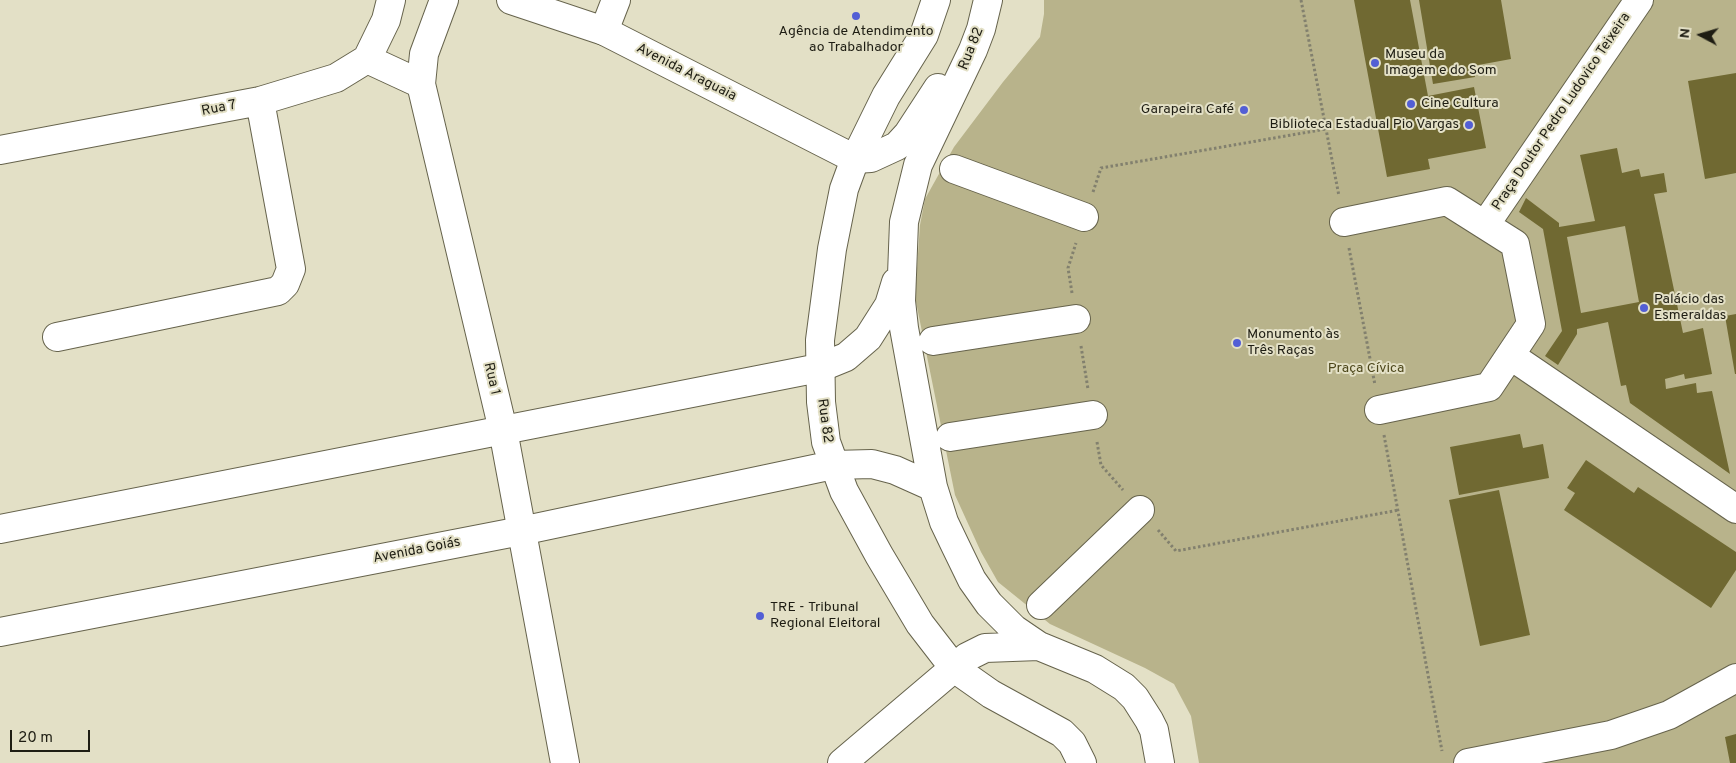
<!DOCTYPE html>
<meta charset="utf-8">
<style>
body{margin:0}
#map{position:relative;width:1736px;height:763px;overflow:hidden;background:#e3e0c6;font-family:Overpass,sans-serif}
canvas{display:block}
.north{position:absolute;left:1676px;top:10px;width:50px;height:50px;-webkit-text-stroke:4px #e3e0c6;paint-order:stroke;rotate:276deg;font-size:14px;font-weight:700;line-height:20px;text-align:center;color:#1e1d13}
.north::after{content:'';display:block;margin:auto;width:18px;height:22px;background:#1e1d13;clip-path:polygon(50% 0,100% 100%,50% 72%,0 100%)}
.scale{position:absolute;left:10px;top:730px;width:80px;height:22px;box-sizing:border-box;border:2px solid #1e1d13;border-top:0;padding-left:6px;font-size:15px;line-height:18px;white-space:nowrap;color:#1e1d13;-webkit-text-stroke:4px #e3e0c6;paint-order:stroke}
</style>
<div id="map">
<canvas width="1736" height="763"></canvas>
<div class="north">N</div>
<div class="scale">20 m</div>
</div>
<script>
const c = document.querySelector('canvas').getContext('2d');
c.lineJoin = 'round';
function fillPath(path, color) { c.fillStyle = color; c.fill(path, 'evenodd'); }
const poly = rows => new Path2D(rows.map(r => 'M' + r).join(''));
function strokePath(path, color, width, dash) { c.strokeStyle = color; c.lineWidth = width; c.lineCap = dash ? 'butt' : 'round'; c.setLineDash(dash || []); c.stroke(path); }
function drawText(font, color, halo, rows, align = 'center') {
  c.font = font + ' Overpass,sans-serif'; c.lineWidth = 4; c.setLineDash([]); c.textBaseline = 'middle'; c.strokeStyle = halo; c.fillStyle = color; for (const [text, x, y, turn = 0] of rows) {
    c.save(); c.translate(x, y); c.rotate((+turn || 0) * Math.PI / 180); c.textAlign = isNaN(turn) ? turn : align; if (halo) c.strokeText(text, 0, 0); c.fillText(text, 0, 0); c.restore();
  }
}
const green = poly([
 [1044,0,1736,0,1736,763,1199,763,1191,716,1174,684,1145,668,1050,624,998,582,981,552,955,495,915,297,920,225,925,199,954,147,1003,82,1040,37,1044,14]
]);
const building = poly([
 [1354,0,1410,0,1428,96,1474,87,1486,148,1428,159,1430,169,1387,177],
 [1419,0,1501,0,1511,59,1473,66,1475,77,1433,84],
 [1736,73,1736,173,1705,179,1688,81],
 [1617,148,1622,173,1639,169,1641,177,1664,173,1667,192,1654,194,1683,333,1703,328,1712,374,1685,379,1684,374,1665,379,1666,389,1696,383,1697,393,1712,391,1730,474,1630,403,1626,385,1621,386,1608,322,1577,329,1577,334,1558,365,1545,356,1562,331,1543,229,1519,212,1526,198,1559,223,1559,227,1595,221,1580,155],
 [1625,226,1639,302,1581,313,1567,237],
 [1736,314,1736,374,1735,374,1725,316],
 [1520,434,1523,448,1543,444,1549,478,1459,495,1450,447],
 [1586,460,1634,493,1638,487,1736,552,1736,570,1711,608,1564,510,1575,493,1567,488],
 [1499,490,1530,635,1480,646,1449,500],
 [1736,734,1736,763,1730,763,1725,737]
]);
const path = poly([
 [1301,0,1339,196],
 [1093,192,1101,168,1326,129],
 [1349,248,1375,385],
 [1072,293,1068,268,1076,243],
 [1081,346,1088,389],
 [1384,435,1442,751],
 [1097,442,1101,465,1123,490],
 [1158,530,1176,551,1399,510]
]);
const minor = poly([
 [444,0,424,54,421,84,503,430,565,763],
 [988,0,981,29,973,50,918,165,904,222,901,301,904,328,933,487,944,522,955,545,972,580,989,604,1014,629,1039,646,1095,669,1124,687,1135,698,1149,720,1154,730,1160,763],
 [604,31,616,0],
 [367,59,421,84],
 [0,150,260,101,336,78,367,59,386,20,391,0],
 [855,159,871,158,897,146,908,134,938,88],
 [954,169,1084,217],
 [1344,222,1447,201,1515,244,1531,324,1489,387,1379,410],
 [1485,225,1639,0],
 [57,337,278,291,285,284,291,269,260,101],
 [933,341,1076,319],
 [1511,356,1736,509],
 [819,368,846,357,868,338,889,305,896,282],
 [950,437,1093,415],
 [833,465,872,464,895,470,933,487],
 [1041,605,1140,510],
 [954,668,967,657,985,648,1039,646],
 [1468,763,1611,735,1669,715,1736,678]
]);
const major = poly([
 [511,0,604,31,855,159],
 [936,0,924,35,886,96,855,159,844,189,832,249,820,340,821,402,826,442,844,491,879,555,920,624,954,668,991,694,1062,733,1072,743,1082,763],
 [0,529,819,368],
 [0,632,521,531,833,465],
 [842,763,954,668]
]);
const markers = [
 [856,16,5,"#535fd5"],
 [1375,63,5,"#535fd5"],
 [1411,104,5,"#535fd5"],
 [1244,110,5,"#535fd5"],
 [1469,125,5,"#535fd5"],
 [1644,308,5,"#535fd5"],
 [1237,343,5,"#535fd5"],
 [760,616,5,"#535fd5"]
];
const poiNames = [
 ["Agência de Atendimento",856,32,"center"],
 ["ao Trabalhador",856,48,"center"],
 ["Museu da",1385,55],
 ["Imagem e do Som",1385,71],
 ["Cine Cultura",1421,104],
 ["Garapeira Café",1234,110,"right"],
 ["Biblioteca Estadual Pio Vargas",1459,125,"right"],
 ["Palácio das",1654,300],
 ["Esmeraldas",1654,316],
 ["Monumento às",1247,335],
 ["Três Raças",1247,351],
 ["TRE - Tribunal",770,608],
 ["Regional Eleitoral",770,624]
];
const streetNames = [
 ["Rua 82",972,49,-68],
 ["Avenida Araguaia",686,73,27],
 ["Rua 7",219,109,-11],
 ["Praça Doutor Pedro Ludovico Teixeira",1562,112,-56],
 ["Rua 1",491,379,77],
 ["Rua 82",824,421,82],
 ["Avenida Goiás",417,551,-11]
];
const parkNames = [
 ["Praça Cívica",1366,369]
];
fillPath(green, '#b8b38b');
fillPath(building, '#706932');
strokePath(minor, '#66634c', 30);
strokePath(major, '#66634c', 30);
strokePath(path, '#82806e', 3, [2.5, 2.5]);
strokePath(minor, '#fff', 28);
strokePath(major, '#fff', 28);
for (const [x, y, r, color] of markers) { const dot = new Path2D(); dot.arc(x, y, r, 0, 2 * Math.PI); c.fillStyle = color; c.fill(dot); strokePath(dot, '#e3e0c6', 2); }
drawText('14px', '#1e1d13', '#e3e0c6', poiNames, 'left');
drawText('14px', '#1e1d13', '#e3e0c6', streetNames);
drawText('14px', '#4d471b', '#e3e0c6', parkNames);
</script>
